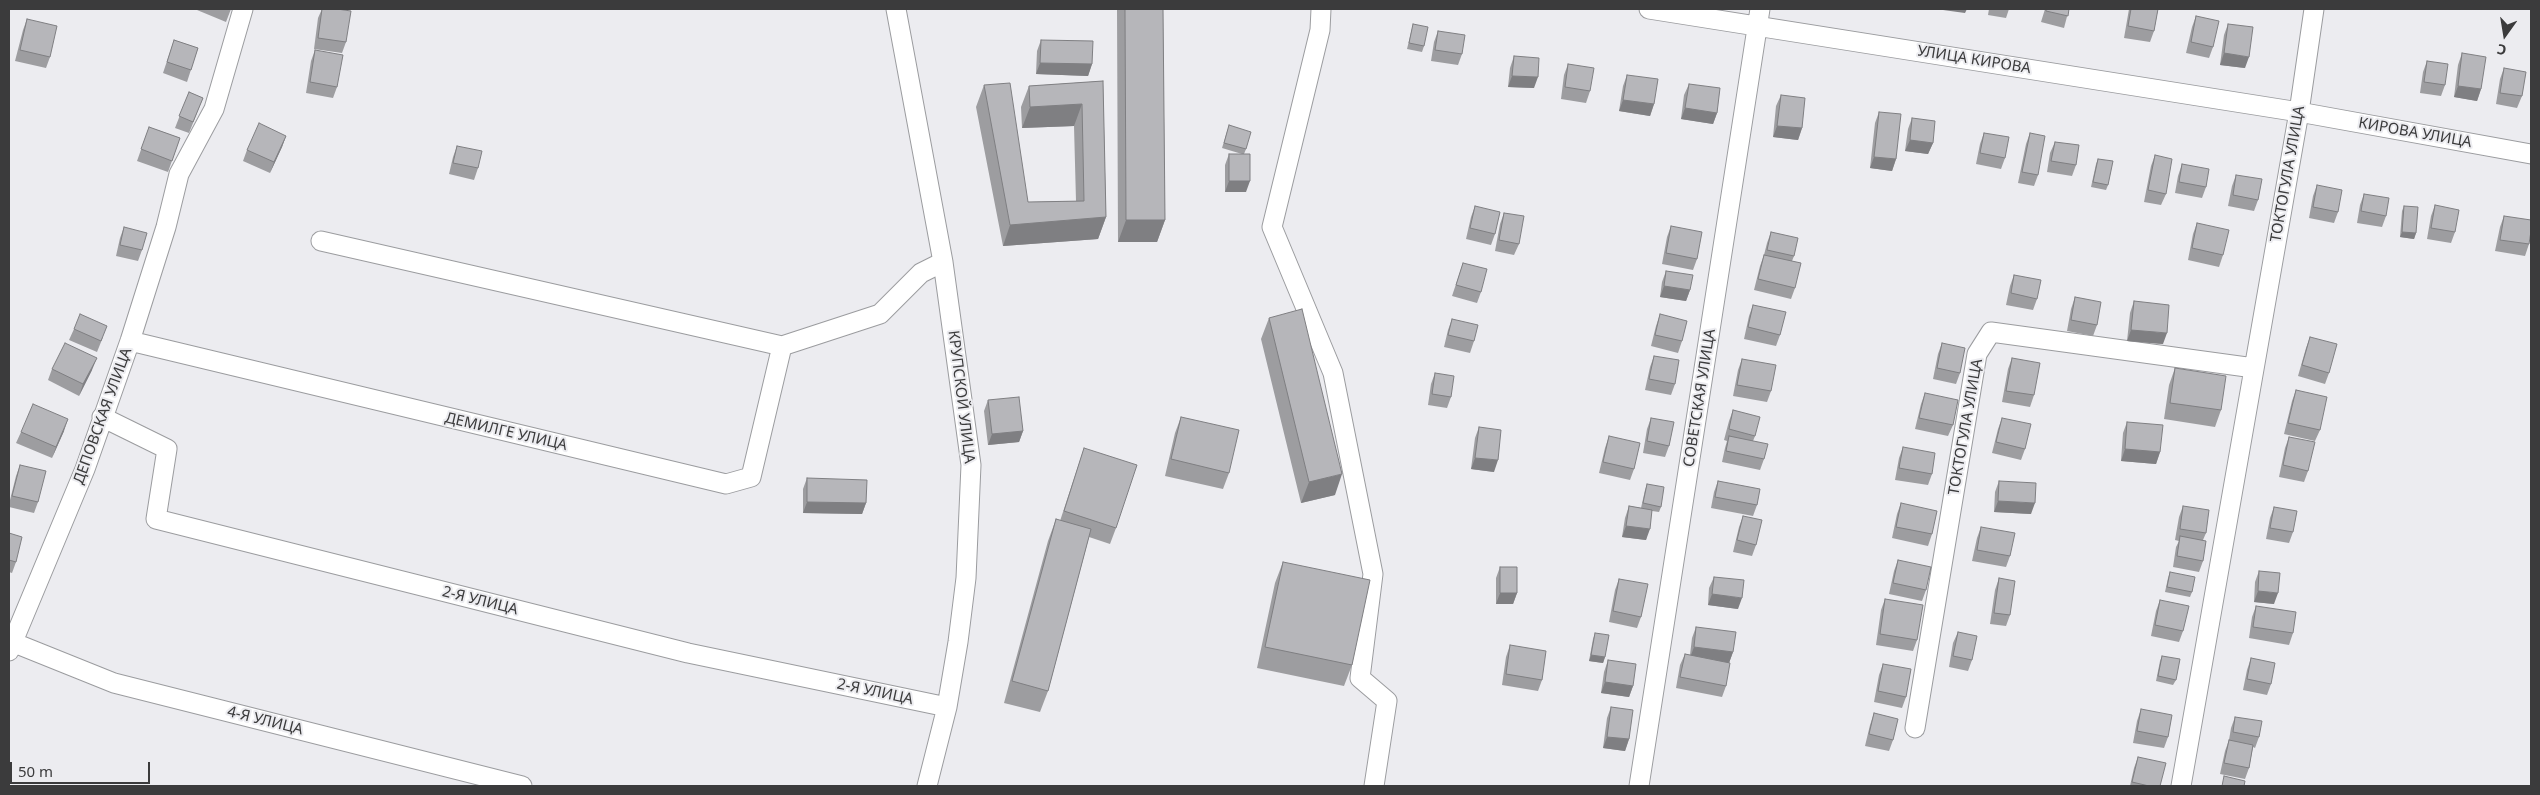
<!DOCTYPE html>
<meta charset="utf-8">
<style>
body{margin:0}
#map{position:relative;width:2540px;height:795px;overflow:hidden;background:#ececf0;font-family:"Noto Sans",sans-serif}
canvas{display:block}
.frame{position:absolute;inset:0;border:10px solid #3b3b3c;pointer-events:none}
.north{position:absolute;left:2480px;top:10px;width:50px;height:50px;-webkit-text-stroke:4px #ececf0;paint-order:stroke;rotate:193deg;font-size:14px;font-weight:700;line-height:20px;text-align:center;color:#3b3b3c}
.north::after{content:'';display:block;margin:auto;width:18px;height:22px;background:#3b3b3c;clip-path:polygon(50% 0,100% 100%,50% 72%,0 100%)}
.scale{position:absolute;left:10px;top:762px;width:140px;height:22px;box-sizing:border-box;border:2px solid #3b3b3c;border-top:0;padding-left:6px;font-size:15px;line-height:18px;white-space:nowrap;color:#3b3b3c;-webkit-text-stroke:4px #ececf0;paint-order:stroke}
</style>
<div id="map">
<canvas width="2540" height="795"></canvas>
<div class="frame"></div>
<div class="north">С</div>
<div class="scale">50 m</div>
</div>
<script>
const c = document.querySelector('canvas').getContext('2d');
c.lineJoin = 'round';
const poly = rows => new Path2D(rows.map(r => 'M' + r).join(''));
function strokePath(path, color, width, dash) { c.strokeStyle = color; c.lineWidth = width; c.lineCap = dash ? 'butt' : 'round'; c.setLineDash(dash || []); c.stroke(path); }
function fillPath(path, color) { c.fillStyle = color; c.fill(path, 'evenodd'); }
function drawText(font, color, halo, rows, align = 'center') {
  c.font = font + ' "Noto Sans",sans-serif'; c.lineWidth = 4; c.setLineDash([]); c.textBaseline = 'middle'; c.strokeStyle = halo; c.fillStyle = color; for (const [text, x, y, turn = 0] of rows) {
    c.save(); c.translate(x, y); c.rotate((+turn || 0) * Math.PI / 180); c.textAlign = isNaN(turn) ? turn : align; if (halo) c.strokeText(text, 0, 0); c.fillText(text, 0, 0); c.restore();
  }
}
const minor = poly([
 [896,9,943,262,971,465,966,578,958,642,947,707,927,786],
 [1321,9,1320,30,1272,227,1333,373,1373,574,1360,678,1387,701,1374,786],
 [1649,9,2299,112,2531,154],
 [321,241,782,346,880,314,921,273,943,262],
 [130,341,726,484,751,477,782,346],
 [102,417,167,449,156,519,688,653,947,707],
 [12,642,114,683,522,786],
 [9,651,85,469,130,341,166,227,179,174,214,109,243,9],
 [1915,728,1977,354,1991,332,2254,368],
 [1639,786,1760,9],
 [2181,786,2299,112,2314,9]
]);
const wall = poly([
 [198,9,231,9,226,22,197,10],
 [322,9,337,9,346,42,342,53,314,49,318,18],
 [1117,9,1163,9,1165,220,1157,242,1118,242],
 [1989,9,2009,9,2006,18,1988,15],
 [2045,9,2069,9,2064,28,2041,22],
 [2129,9,2158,9,2154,31,2150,42,2124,38],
 [2196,16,2213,47,2209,58,2186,53,2192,27],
 [27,19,50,57,46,68,15,61,23,30],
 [1413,24,1424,46,1422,52,1407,49],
 [2228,24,2245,68,2220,65,2224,35],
 [1438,31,1462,54,1458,65,1431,61,1434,42],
 [174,40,198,48,187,82,163,73],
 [1041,40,1092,64,1088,76,1036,74,1037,51],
 [315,50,337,87,333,98,306,93,311,61],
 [2462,53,2481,89,2477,101,2454,97,2458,65],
 [1514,56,1534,88,1508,87,1510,68],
 [2427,61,2445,85,2441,96,2420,93,2423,72],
 [1568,64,1590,91,1586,103,1561,99,1564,75],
 [2504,68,2522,96,2517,108,2496,104,2500,79],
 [1627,75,1654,104,1650,116,1619,111,1623,86],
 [1103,81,1106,217,1098,239,1003,246,976,107,984,85,1028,202,1076,201,1074,126,1022,128,1021,107,1029,86],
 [1689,84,1717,113,1713,124,1681,119,1684,95],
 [189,92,203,98,189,133,175,128],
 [1781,95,1802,128,1798,140,1773,137,1776,106],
 [1879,112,1896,159,1892,171,1870,168,1875,123],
 [1912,118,1933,143,1928,154,1905,151,1908,129],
 [1229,125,1246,149,1244,154,1246,192,1225,192,1225,165,1229,154,1242,154,1222,148],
 [149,127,180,138,168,172,137,161],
 [1984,133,2005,158,2001,169,1976,164,1980,144],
 [2030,133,2038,175,2034,186,2018,183,2026,144],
 [286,136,282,147,270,173,243,161,247,150],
 [2055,142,2076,165,2072,176,2047,172,2050,153],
 [457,146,478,168,474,180,449,174,453,157],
 [2155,155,2166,194,2161,205,2144,202,2151,166],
 [2098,159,2108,185,2106,190,2091,187,2096,164],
 [2182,164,2206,187,2202,198,2175,193,2178,176],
 [2236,175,2258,200,2254,211,2228,206,2232,186],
 [2317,185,2338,212,2334,223,2309,218,2313,196],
 [2364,194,2386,216,2382,227,2357,223,2360,205],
 [2435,205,2455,232,2451,243,2427,239,2431,216],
 [1475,206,1495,234,1491,245,1466,239,1471,217],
 [2404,206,2416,233,2414,239,2400,237,2402,211],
 [1504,213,1519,244,1514,255,1495,251,1500,224],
 [2504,216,2529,244,2525,256,2495,251,2500,227],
 [2197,223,2223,255,2219,267,2188,260,2193,234],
 [1671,226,1697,259,1693,270,1662,264,1667,237],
 [124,227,142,250,138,261,116,256,120,238],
 [1771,232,1794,256,1792,261,1795,288,1791,299,1754,290,1760,266,1764,255,1767,243],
 [1463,263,1481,292,1477,303,1452,296],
 [1666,271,1690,290,1686,301,1660,297,1662,282],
 [2014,275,2037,299,2033,310,2006,305,2010,286],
 [2075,297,2097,325,2093,336,2067,331,2071,309],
 [2134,301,2163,344,2127,341,2130,313],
 [1753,305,1780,335,1776,346,1744,339,1749,316],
 [1660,314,1682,341,1678,353,1651,346,1656,326],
 [1269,318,1335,495,1301,503,1261,339],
 [1452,319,1474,341,1470,353,1444,347,1448,330],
 [74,329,103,337,97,352,69,340],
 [2310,337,2329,373,2325,384,2298,376,2306,348],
 [1942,343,1960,373,1956,384,1933,379,1938,354],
 [1654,356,1675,384,1671,395,1645,390,1650,367],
 [2012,358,2034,395,2030,407,2002,402,2008,369],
 [1742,359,1771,391,1767,402,1733,396,1738,370],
 [2175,368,2221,410,2215,427,2164,419,2169,385],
 [52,369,92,370,79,396,48,380],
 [1435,373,1451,397,1447,408,1428,405,1431,384],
 [2296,390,2320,430,2315,441,2284,434,2292,401],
 [1925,393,1953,425,1948,436,1915,429,1921,404],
 [988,400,1023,431,1019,442,988,445,984,411],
 [1733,410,1755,436,1753,441,1764,459,1760,470,1722,462,1725,448,1727,441,1724,440,1729,421],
 [1181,417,1229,473,1223,489,1165,476,1175,433],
 [1651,418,1669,446,1665,457,1643,453,1647,429],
 [2002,418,2025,449,2021,460,1992,453,1998,429],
 [2127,422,2160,452,2156,464,2121,461,2123,433],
 [1479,427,1494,472,1471,469,1475,438],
 [64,431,52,458,16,443,21,432],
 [1609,436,1634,469,1630,480,1599,473,1605,448],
 [2289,437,2308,471,2304,482,2279,477,2285,448],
 [1903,447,1932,474,1928,485,1895,480,1899,458],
 [1084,448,1116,528,1110,544,1089,537,1048,691,1040,712,1004,703,1048,541,1056,519,1060,521],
 [20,465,38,502,34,513,9,507,9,504,16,476],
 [807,478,866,503,862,514,803,513,803,489],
 [1718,481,1757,505,1753,516,1711,508,1714,492],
 [1999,481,2031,514,1994,512,1995,492],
 [1647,484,1661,507,1659,512,1652,511,1646,540,1622,537,1625,518,1629,506,1641,508,1645,490],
 [1901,503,1932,534,1928,546,1892,538,1897,514],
 [2183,506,2206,533,2203,540,2203,561,2199,572,2173,567,2176,547,2179,541,2175,540,2179,517],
 [2274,507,2293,532,2289,543,2266,539,2270,518],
 [1743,516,1756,545,1752,556,1733,552,1739,527],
 [1981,527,2010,556,2006,567,1972,561,1977,538],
 [9,533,16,562,12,573,9,572],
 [1898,560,1926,590,1922,601,1889,594,1894,571],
 [1283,562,1352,665,1344,686,1257,668,1275,583],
 [1500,567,1517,593,1513,604,1496,604,1496,578],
 [2259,571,2274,604,2254,602,2255,582],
 [2170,572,2192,592,2190,597,2165,592,2168,578],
 [1714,577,1738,609,1708,605,1709,588],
 [1999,578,2010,615,2006,626,1990,624,1995,590],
 [1619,579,1641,617,1637,628,1609,622,1615,590],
 [1885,599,1917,640,1913,651,1876,645,1881,610],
 [2160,600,2183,631,2179,642,2151,636,2156,611],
 [2256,606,2293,633,2289,645,2249,638,2252,617],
 [1696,627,1733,652,1729,663,1726,686,1722,697,1676,688,1680,665,1685,654,1690,655,1692,638],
 [1958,632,1972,660,1968,671,1949,667,1953,643],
 [1595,633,1605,657,1603,663,1589,661,1593,639],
 [1510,645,1542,680,1538,691,1502,685,1506,657],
 [2162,656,2176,680,2173,685,2156,681,2160,661],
 [2251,658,2271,684,2267,695,2243,690,2247,670],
 [1608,660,1633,686,1629,697,1601,693,1604,672],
 [1883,664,1906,697,1902,708,1874,702,1879,675],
 [1611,707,1629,739,1625,751,1603,748,1607,718],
 [2141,709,2168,737,2164,748,2133,743,2137,721],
 [1874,713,1893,740,1889,751,1865,746,1870,725],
 [2235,717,2259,737,2255,748,2253,747,2249,768,2245,779,2220,774,2225,751,2229,740,2231,728],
 [2138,757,2160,786,2130,786,2134,768]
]);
const shadedWall = poly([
 [1943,9,1967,9,1965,13,1943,10],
 [2224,53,2249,57,2245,68,2220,65],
 [1040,63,1092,64,1088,76,1036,74],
 [1512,76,1538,77,1534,88,1508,87],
 [2458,86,2481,89,2477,101,2454,97],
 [1623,100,1654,104,1650,116,1619,111],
 [1082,104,1074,126,1022,128,1030,107],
 [1685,108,1717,113,1713,124,1681,119],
 [1777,126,1802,128,1798,140,1773,137],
 [286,136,282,147,270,173,274,162],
 [1910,140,1933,143,1928,154,1905,151],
 [1874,157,1896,159,1892,171,1870,168],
 [1229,181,1250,181,1246,192,1225,192],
 [1106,217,1098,239,1003,246,1010,225],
 [1126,220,1165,220,1157,242,1118,242],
 [2402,232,2416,233,2414,239,2400,237],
 [1664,286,1690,290,1686,301,1660,297],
 [2131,330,2167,333,2163,344,2127,341],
 [97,358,92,370,79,396,83,384],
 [68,419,64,431,52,458,56,447],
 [1023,431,1019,442,988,445,992,434],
 [2125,449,2160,452,2156,464,2121,461],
 [1475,458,1498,460,1494,472,1471,469],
 [1342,474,1335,495,1301,503,1309,482],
 [1998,501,2035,503,2031,514,1994,512],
 [807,502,866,503,862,514,803,513],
 [1626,526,1650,529,1646,540,1622,537],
 [2258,591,2278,593,2274,604,2254,602],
 [1500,593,1517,593,1513,604,1496,604],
 [1712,594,1742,598,1738,609,1708,605],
 [1694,647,1733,652,1729,663,1690,658],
 [1591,655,1605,657,1603,663,1589,661],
 [1605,682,1633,686,1629,697,1601,693],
 [1607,737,1629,739,1625,751,1603,748]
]);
const building = poly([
 [322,9,337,9,351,11,346,42,318,38,322,9],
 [1125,9,1163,9,1165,220,1126,220,1125,9],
 [2046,9,2069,9,2068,16,2046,11,2046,9],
 [2131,9,2158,9,2154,31,2128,26,2131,9],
 [2196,16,2219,21,2213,47,2191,42,2196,16],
 [27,19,57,26,50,57,20,50,27,19],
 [1413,24,1428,27,1424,46,1409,43,1413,24],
 [2228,24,2253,27,2249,57,2224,53,2228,24],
 [1438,31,1465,35,1462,54,1435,50,1438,31],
 [174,40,198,48,191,70,167,62,174,40],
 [1041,40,1093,41,1092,64,1040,63,1041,40],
 [315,50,343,55,337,87,310,82,315,50],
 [2462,53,2486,57,2481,89,2458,86,2462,53],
 [1514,56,1539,58,1538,77,1512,76,1514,56],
 [2427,61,2448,64,2445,85,2424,82,2427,61],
 [1568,64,1594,68,1590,91,1565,87,1568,64],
 [2504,68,2526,72,2522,96,2500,93,2504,68],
 [1627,75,1658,79,1654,104,1623,100,1627,75],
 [1103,81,1106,217,1010,225,984,85,1010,83,1028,202,1084,201,1082,104,1030,107,1029,86,1103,81],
 [1689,84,1720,88,1717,113,1685,108,1689,84],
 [189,92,203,98,193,122,179,116,189,92],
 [1781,95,1805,98,1802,128,1777,126,1781,95],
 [1879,112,1901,114,1896,159,1874,157,1879,112],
 [1912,118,1935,121,1933,143,1910,140,1912,118],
 [259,123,286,136,274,162,247,150,259,123],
 [1229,125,1251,132,1246,149,1224,143,1229,125],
 [149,127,180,138,172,161,141,149,149,127],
 [1984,133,2009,137,2005,158,1980,153,1984,133],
 [2030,133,2045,136,2038,175,2022,172,2030,133],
 [2055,142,2079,145,2076,165,2051,161,2055,142],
 [457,146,482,151,478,168,453,163,457,146],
 [1229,154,1250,154,1250,181,1229,181,1229,154],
 [2155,155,2172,159,2166,194,2148,190,2155,155],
 [2098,159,2113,161,2108,185,2093,182,2098,159],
 [2182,164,2209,169,2206,187,2179,182,2182,164],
 [2236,175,2262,179,2258,200,2233,195,2236,175],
 [2317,185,2342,190,2338,212,2313,207,2317,185],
 [2364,194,2389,198,2386,216,2361,211,2364,194],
 [2435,205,2459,210,2455,232,2431,228,2435,205],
 [1475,206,1500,212,1495,234,1470,228,1475,206],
 [2404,206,2418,207,2416,233,2402,232,2404,206],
 [1504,213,1524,216,1519,244,1499,240,1504,213],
 [2504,216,2531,220,2531,231,2529,244,2500,240,2504,216],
 [2197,223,2229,230,2223,255,2192,248,2197,223],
 [1671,226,1702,232,1697,259,1666,253,1671,226],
 [124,227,147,233,142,250,120,245,124,227],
 [1771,232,1798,238,1794,256,1767,250,1771,232],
 [1764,255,1801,263,1795,288,1758,279,1764,255],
 [1463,263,1487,269,1481,292,1456,285,1463,263],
 [1666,271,1693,275,1690,290,1664,286,1666,271],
 [2014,275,2041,280,2037,299,2011,293,2014,275],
 [2075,297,2101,302,2097,325,2071,320,2075,297],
 [2134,301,2169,305,2167,333,2131,330,2134,301],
 [1753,305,1786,312,1780,335,1748,327,1753,305],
 [1302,309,1342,474,1309,482,1269,318,1302,309],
 [80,314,107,326,101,341,74,329,80,314],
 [1660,314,1687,321,1682,341,1655,335,1660,314],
 [1452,319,1478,325,1474,341,1448,335,1452,319],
 [2310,337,2337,344,2329,373,2302,365,2310,337],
 [65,343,97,358,83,384,52,369,65,343],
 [1942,343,1965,348,1960,373,1937,368,1942,343],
 [1654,356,1679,360,1675,384,1649,379,1654,356],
 [2012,358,2040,363,2034,395,2006,391,2012,358],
 [1742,359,1776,365,1771,391,1737,385,1742,359],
 [2175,368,2226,376,2221,410,2170,403,2175,368],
 [1435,373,1454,376,1451,397,1432,394,1435,373],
 [2296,390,2327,397,2320,430,2288,423,2296,390],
 [1925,393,1958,400,1953,425,1919,418,1925,393],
 [1019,397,1023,431,992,434,988,400,1019,397],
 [33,404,68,419,56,447,21,432,33,404],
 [1733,410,1760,417,1755,436,1729,429,1733,410],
 [1181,417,1239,430,1229,473,1171,459,1181,417],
 [1651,418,1674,422,1669,446,1647,441,1651,418],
 [2002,418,2031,424,2025,449,1996,442,2002,418],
 [2127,422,2163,425,2160,452,2125,449,2127,422],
 [1479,427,1501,430,1498,460,1475,458,1479,427],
 [1609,436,1640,443,1634,469,1603,462,1609,436],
 [1729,436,1768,444,1764,459,1726,451,1729,436],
 [2289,437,2315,442,2308,471,2283,465,2289,437],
 [1903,447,1935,453,1932,474,1899,468,1903,447],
 [1084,448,1137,465,1116,528,1064,511,1084,448],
 [20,465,46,471,38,502,12,496,20,465],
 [807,478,867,480,866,503,807,502,807,478],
 [1718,481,1760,489,1757,505,1715,497,1718,481],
 [1999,481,2036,483,2035,503,1998,501,1999,481],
 [1647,484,1664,487,1661,507,1643,503,1647,484],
 [1901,503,1937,511,1932,534,1896,527,1901,503],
 [1629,506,1652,510,1650,529,1626,526,1629,506],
 [2183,506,2209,510,2206,533,2180,529,2183,506],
 [2274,507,2297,511,2293,532,2270,528,2274,507],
 [1743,516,1762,520,1756,545,1737,540,1743,516],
 [1056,519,1091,529,1048,691,1012,681,1056,519],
 [1981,527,2015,533,2010,556,1977,550,1981,527],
 [9,533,22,537,16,562,9,560,9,533],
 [2180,536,2206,541,2203,561,2177,556,2180,536],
 [1898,560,1931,567,1926,590,1893,583,1898,560],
 [1283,562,1370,580,1352,665,1265,647,1283,562],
 [1500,567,1517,567,1517,593,1500,593,1500,567],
 [2259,571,2280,573,2278,593,2258,591,2259,571],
 [2170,572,2195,577,2192,592,2167,587,2170,572],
 [1714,577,1744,580,1742,598,1712,594,1714,577],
 [1999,578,2015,581,2010,615,1994,613,1999,578],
 [1619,579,1648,584,1641,617,1613,611,1619,579],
 [1885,599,1923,605,1917,640,1880,634,1885,599],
 [2160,600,2189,606,2183,631,2155,625,2160,600],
 [2256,606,2296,612,2293,633,2253,627,2256,606],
 [1696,627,1736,632,1733,652,1694,647,1696,627],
 [1958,632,1977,636,1972,660,1953,656,1958,632],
 [1595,633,1609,635,1605,657,1591,655,1595,633],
 [1510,645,1546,651,1542,680,1506,674,1510,645],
 [1685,654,1730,663,1726,686,1680,677,1685,654],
 [2162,656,2180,659,2176,680,2158,676,2162,656],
 [2251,658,2275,663,2271,684,2247,679,2251,658],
 [1608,660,1636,664,1633,686,1605,682,1608,660],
 [1883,664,1911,669,1906,697,1878,691,1883,664],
 [1611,707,1633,710,1629,739,1607,737,1611,707],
 [2141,709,2172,715,2168,737,2137,731,2141,709],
 [1874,713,1898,719,1893,740,1869,734,1874,713],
 [2235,717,2262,721,2259,737,2233,732,2235,717],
 [2229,740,2253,745,2249,768,2224,763,2229,740],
 [2138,757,2166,763,2160,786,2149,786,2132,782,2138,757],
 [2224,776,2245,781,2244,786,2222,786,2224,776]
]);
const streetNames = [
 ["УЛИЦА КИРОВА",1974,60,9],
 ["КИРОВА УЛИЦА",2415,133,10],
 ["ТОКТОГУЛА УЛИЦА",2288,174,-80],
 ["КРУПСКОЙ УЛИЦА",961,397,83],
 ["СОВЕТСКАЯ УЛИЦА",1700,398,-81],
 ["ДЕПОВСКАЯ УЛИЦА",103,416,-70],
 ["ТОКТОГУЛА УЛИЦА",1966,427,-80],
 ["ДЕМИЛГЕ УЛИЦА",506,432,13],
 ["2-Я УЛИЦА",480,601,14],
 ["2-Я УЛИЦА",875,692,12],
 ["4-Я УЛИЦА",265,721,14]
];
strokePath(minor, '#9b9c9f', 21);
strokePath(minor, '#fff', 19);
fillPath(wall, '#9d9da0');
fillPath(shadedWall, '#7f7f82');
fillPath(building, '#b6b6ba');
strokePath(building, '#7f7f82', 1);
drawText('15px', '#3b3b3c', '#ececf0', streetNames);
</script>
